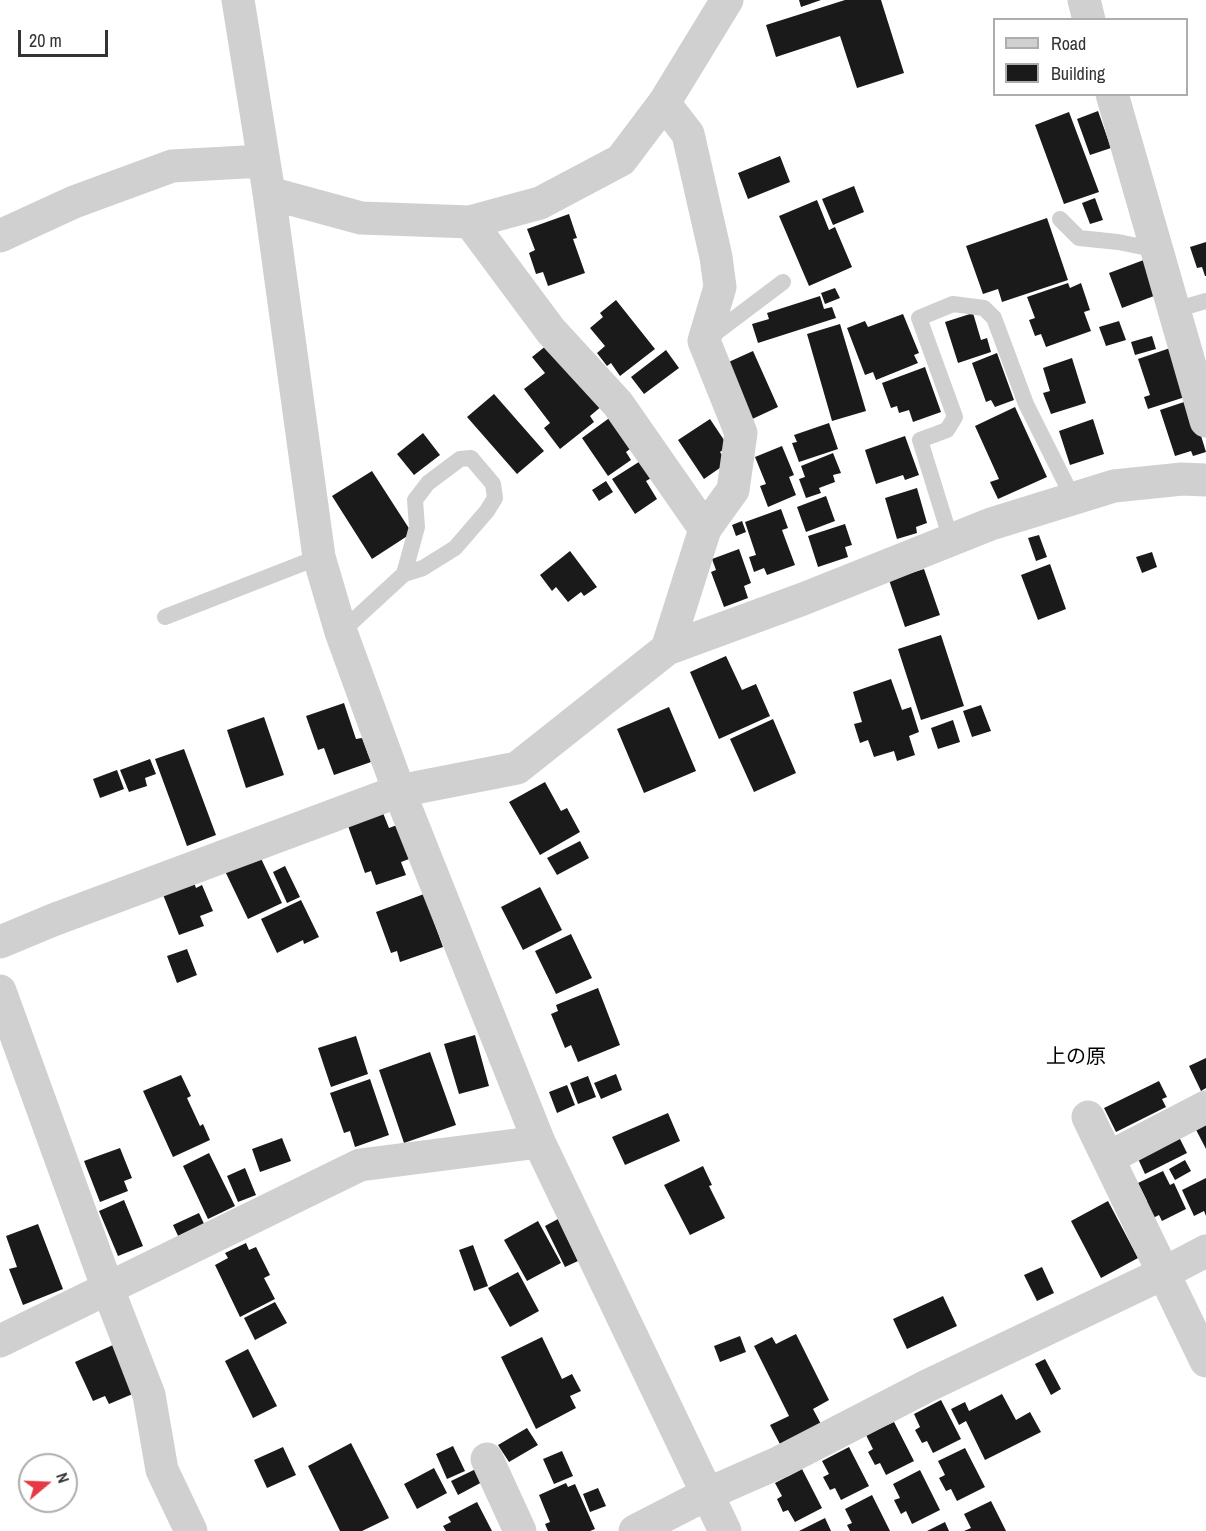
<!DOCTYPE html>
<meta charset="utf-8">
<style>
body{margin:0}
#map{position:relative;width:1206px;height:1531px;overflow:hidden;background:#fff;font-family:"Archivo Narrow",sans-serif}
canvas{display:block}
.legend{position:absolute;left:993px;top:18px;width:195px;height:78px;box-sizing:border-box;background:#fff;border:2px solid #adadad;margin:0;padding:8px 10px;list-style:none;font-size:18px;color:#333}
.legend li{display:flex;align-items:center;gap:12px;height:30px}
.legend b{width:30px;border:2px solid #adadad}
.north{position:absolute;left:18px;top:1453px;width:60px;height:60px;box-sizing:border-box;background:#fff;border:2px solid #adadad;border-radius:50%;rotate:71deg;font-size:16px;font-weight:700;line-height:24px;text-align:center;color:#333}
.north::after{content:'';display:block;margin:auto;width:21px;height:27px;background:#e63946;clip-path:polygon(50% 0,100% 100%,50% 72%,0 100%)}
.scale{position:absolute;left:18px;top:30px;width:90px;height:27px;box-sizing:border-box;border:3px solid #333;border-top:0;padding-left:8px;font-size:18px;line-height:21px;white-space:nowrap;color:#333;-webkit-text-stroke:4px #fff;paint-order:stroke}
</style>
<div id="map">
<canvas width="1206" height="1531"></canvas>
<ul class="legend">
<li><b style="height:8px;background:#d0d0d0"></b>Road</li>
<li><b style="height:16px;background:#1a1a1a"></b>Building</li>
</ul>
<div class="north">N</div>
<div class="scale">20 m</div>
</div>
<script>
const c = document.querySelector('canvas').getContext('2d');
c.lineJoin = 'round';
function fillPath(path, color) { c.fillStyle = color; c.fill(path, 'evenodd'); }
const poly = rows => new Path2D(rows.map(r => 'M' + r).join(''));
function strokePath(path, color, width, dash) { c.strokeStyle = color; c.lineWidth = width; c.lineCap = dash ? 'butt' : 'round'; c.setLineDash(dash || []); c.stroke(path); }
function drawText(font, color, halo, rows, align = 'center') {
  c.font = font + ' "Archivo Narrow","Noto Sans JP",sans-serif'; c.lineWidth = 6; c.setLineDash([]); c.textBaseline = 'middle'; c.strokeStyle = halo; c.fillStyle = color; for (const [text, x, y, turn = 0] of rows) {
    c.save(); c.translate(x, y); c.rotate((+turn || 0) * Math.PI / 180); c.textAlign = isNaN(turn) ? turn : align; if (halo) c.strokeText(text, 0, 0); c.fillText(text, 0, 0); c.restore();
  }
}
const building = poly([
 [799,0,821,0,801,7],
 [845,0,881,0,904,73,857,88,840,36,776,57,766,25],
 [1098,111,1111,148,1090,155,1077,119],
 [1069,112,1099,192,1064,204,1035,125],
 [780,156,790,182,748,199,738,173],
 [854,186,864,212,833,225,822,199],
 [1095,198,1103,220,1090,224,1082,203],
 [817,200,829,230,835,227,852,267,809,286,779,216],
 [569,214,577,238,573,239,585,273,548,286,543,272,536,274,529,253,535,250,527,229],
 [1047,218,1068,280,1002,302,998,289,983,294,966,246],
 [1206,242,1206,276,1205,276,1202,267,1197,268,1190,247],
 [1149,258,1162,293,1122,308,1109,273],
 [1068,283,1070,288,1081,283,1090,310,1084,312,1091,331,1046,347,1041,334,1035,336,1029,320,1035,318,1027,297],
 [835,288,840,298,825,304,821,293],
 [820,296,824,309,832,307,836,318,758,343,752,324,769,319,767,313],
 [616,300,655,349,620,376,611,363,607,366,597,353,605,346,590,328,603,317,600,313],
 [973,313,981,340,987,338,991,352,958,363,945,322],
 [903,314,919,353,914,355,918,363,876,380,873,372,865,375,847,328,865,321,868,327],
 [1119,321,1126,340,1106,346,1099,327],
 [840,324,866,411,832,421,807,334],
 [1152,336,1156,349,1135,355,1131,342],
 [547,345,603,405,590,416,594,422,560,449,544,428,550,423,524,389,545,373,532,357],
 [1176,346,1185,397,1148,409,1144,397,1150,395,1138,359],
 [666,350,679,368,644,394,631,377],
 [753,351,778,407,748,421,722,365],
 [997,353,1014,400,995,407,991,400,986,402,972,363],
 [1072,358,1086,403,1051,414,1043,393,1050,391,1043,368],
 [925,367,941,412,913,422,909,410,899,413,897,406,891,408,882,383],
 [494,394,544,451,517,474,467,417],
 [1190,400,1206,452,1193,456,1191,451,1175,456,1160,410],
 [1015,407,1047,477,998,499,990,482,999,479,975,426],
 [612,416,634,446,626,452,631,460,608,476,582,438],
 [710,419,728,446,720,452,727,463,704,479,678,440],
 [1093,419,1104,454,1070,465,1059,431],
 [829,423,838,449,799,462,792,443,797,442,794,435],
 [423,433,440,455,414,475,397,454],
 [905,436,919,475,905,480,903,475,876,484,865,450],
 [782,446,794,475,789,477,796,495,768,507,760,486,766,484,755,457],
 [833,453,841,473,833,475,835,482,819,488,821,493,806,498,799,479,805,477,801,466],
 [642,460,653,477,646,481,657,499,635,514,612,479],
 [372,471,412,533,372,559,332,496],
 [606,481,613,492,599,501,592,490],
 [917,488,927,523,916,527,917,533,897,539,885,498],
 [826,496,835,521,806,532,797,507],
 [781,509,788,528,782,530,795,565,767,575,764,568,754,572,749,557,756,555,745,522],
 [742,521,746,532,736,536,732,525],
 [845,524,852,545,845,547,848,557,818,567,808,536],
 [1039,535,1047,557,1036,561,1028,538],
 [739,549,751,583,744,586,748,598,724,607,711,572,716,570,712,559],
 [570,551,597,587,584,596,581,592,568,602,556,587,552,591,540,575],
 [1152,552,1157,567,1142,573,1136,557],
 [1050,564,1066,609,1038,620,1021,575],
 [924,569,940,615,905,627,889,580],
 [941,635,964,706,921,720,898,649],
 [726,656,742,690,756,684,770,716,719,739,690,672],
 [891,679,902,710,911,707,919,732,909,736,915,755,897,761,894,751,874,757,868,740,860,743,854,724,862,722,853,692],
 [344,703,356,739,362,738,371,762,334,775,324,748,318,750,306,716],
 [981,705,991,731,972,737,963,711],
 [669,707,696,771,644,793,617,729],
 [264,717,284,775,246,788,227,730],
 [773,719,796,773,754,792,730,739],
 [953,720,960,742,938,749,931,728],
 [184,749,216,835,187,846,155,759],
 [150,759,156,774,145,778,147,786,129,792,120,770],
 [117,770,124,789,100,798,93,779],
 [545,782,561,811,567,808,580,832,540,855,509,802],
 [383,813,389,828,397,825,409,859,401,862,406,875,376,885,371,871,365,873,348,826],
 [580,841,589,858,557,875,547,858],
 [258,852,282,903,248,919,224,869],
 [285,866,300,897,287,903,273,872],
 [191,875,196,888,202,885,213,911,200,916,204,926,179,935,160,887],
 [540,887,562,930,523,950,501,907],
 [424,894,443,947,400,962,397,951,391,953,376,912],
 [301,900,319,937,304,944,303,940,277,953,261,919],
 [571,934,592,978,556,994,535,951],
 [187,949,197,975,177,983,167,956],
 [598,988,620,1045,578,1062,571,1045,565,1048,551,1014,558,1011,556,1005],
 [475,1035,489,1086,459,1094,444,1044],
 [356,1036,368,1074,331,1087,318,1048],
 [430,1052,456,1125,404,1143,379,1070],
 [1206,1058,1206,1088,1201,1091,1189,1066],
 [616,1074,622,1090,601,1099,594,1083],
 [181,1075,191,1096,187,1098,200,1126,203,1124,210,1140,173,1157,143,1091],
 [588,1076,596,1097,578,1104,570,1083],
 [370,1079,389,1135,355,1147,350,1131,344,1133,330,1093],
 [1159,1081,1167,1097,1162,1099,1166,1107,1116,1132,1104,1108],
 [567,1085,575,1105,557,1113,549,1092],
 [668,1113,680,1141,625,1165,612,1137],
 [1206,1115,1206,1149,1192,1122],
 [1175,1129,1187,1153,1145,1174,1134,1150],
 [282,1138,291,1161,260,1172,252,1149],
 [120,1148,132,1178,124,1181,128,1191,100,1202,84,1161],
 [209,1153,235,1206,208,1219,183,1166],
 [1185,1160,1191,1171,1175,1180,1169,1169],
 [703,1166,712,1185,709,1186,725,1218,690,1235,664,1185],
 [245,1168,256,1195,238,1202,227,1176],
 [1163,1171,1170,1185,1174,1183,1186,1209,1162,1221,1159,1215,1151,1219,1143,1202,1147,1201,1138,1183],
 [1206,1178,1206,1216,1204,1211,1194,1216,1182,1190],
 [124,1200,143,1246,118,1256,99,1211],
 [1108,1201,1138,1258,1101,1278,1071,1221],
 [199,1213,206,1228,180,1240,173,1225],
 [558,1219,578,1261,565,1267,545,1226],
 [538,1221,561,1263,527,1281,504,1240],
 [38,1224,63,1289,23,1305,9,1269,17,1267,6,1236],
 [246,1243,249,1250,256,1247,270,1275,264,1278,275,1299,240,1317,215,1265,228,1258,225,1253],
 [473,1245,488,1286,474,1291,459,1250],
 [1042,1267,1054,1293,1037,1301,1024,1275],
 [518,1272,539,1311,510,1327,488,1288],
 [943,1296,957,1326,907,1349,893,1319],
 [275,1302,287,1323,255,1340,244,1318],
 [796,1334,829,1400,813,1409,822,1426,781,1446,770,1425,789,1416,754,1346,772,1337,776,1344],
 [740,1336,746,1352,720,1362,714,1346],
 [542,1337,562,1379,572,1374,581,1391,570,1396,576,1408,536,1429,501,1357],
 [113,1345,135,1393,109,1404,105,1396,93,1401,75,1362],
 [248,1349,277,1406,253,1418,225,1361],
 [1045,1359,1061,1389,1051,1395,1035,1364],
 [1002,1394,1016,1420,1030,1412,1041,1432,985,1460,966,1421,959,1425,951,1409,965,1402,969,1411],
 [941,1400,961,1439,933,1453,927,1441,922,1443,915,1430,920,1427,914,1414],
 [894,1422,914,1461,886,1475,880,1463,875,1465,868,1452,873,1449,866,1435],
 [527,1428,538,1445,509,1462,498,1445],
 [351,1443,389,1518,362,1531,340,1531,308,1466],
 [453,1446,465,1471,447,1479,436,1454],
 [283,1447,296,1475,267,1488,254,1460],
 [849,1447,869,1486,841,1500,835,1488,830,1490,823,1477,829,1474,822,1461],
 [965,1448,985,1487,957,1501,951,1489,946,1491,939,1478,945,1475,938,1461],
 [562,1451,573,1476,554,1484,543,1459],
 [480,1467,486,1480,458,1495,451,1481],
 [434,1468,447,1493,417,1509,404,1484],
 [802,1469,822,1508,795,1522,788,1510,783,1512,777,1499,782,1496,775,1483],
 [920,1470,940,1510,912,1524,906,1511,901,1514,894,1500,900,1498,893,1484],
 [566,1483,568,1487,575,1484,595,1529,590,1531,548,1531,545,1524,550,1522,539,1495],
 [598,1488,606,1506,590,1512,583,1494],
 [872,1495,890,1531,850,1531,847,1525,852,1523,845,1509],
 [991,1501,1006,1531,964,1531,971,1528,964,1514],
 [477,1502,492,1531,446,1531,443,1526,451,1522,448,1517],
 [825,1518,831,1531,799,1531],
 [945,1522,949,1531,927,1531]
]);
const service = poly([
 [1060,219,1079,238,1118,242,1158,250],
 [1175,310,1206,301],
 [710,337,783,282],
 [951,540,920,440,947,430,955,417,919,318,953,304,984,308,994,318,1026,404,1073,498],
 [165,617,319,557],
 [341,632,404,574,423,568,455,548,487,511,495,498,493,484,471,458,460,459,428,483,415,500,417,527,404,574]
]);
const minor = poly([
 [238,0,269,193,319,557,341,632,399,791,539,1142,725,1531],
 [1084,0,1089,20],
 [1112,94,1206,421],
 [664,103,688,134,716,257,720,287,704,341,741,433,733,490,705,529,667,649],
 [269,193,361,218,470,222,540,203,621,160,664,103,727,0],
 [470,222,551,331,618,404,705,529],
 [0,236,74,202,172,166,263,161],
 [0,942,53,920,399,791,517,768,667,649,803,599,991,524,1114,486,1182,479,1206,480],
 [0,991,108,1289,149,1395,162,1470,191,1531],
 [1088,1117,1206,1361],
 [1108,1158,1206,1107],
 [0,1341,360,1165,539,1142],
 [487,1459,520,1531],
 [635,1531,707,1494,780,1462,927,1386,1162,1274,1206,1251]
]);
const neighbourhoodNames = [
 ["上の原",1076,1058]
];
fillPath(building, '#1a1a1a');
strokePath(service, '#d0d0d0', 16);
strokePath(minor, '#d0d0d0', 33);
drawText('20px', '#000', '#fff', neighbourhoodNames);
</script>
